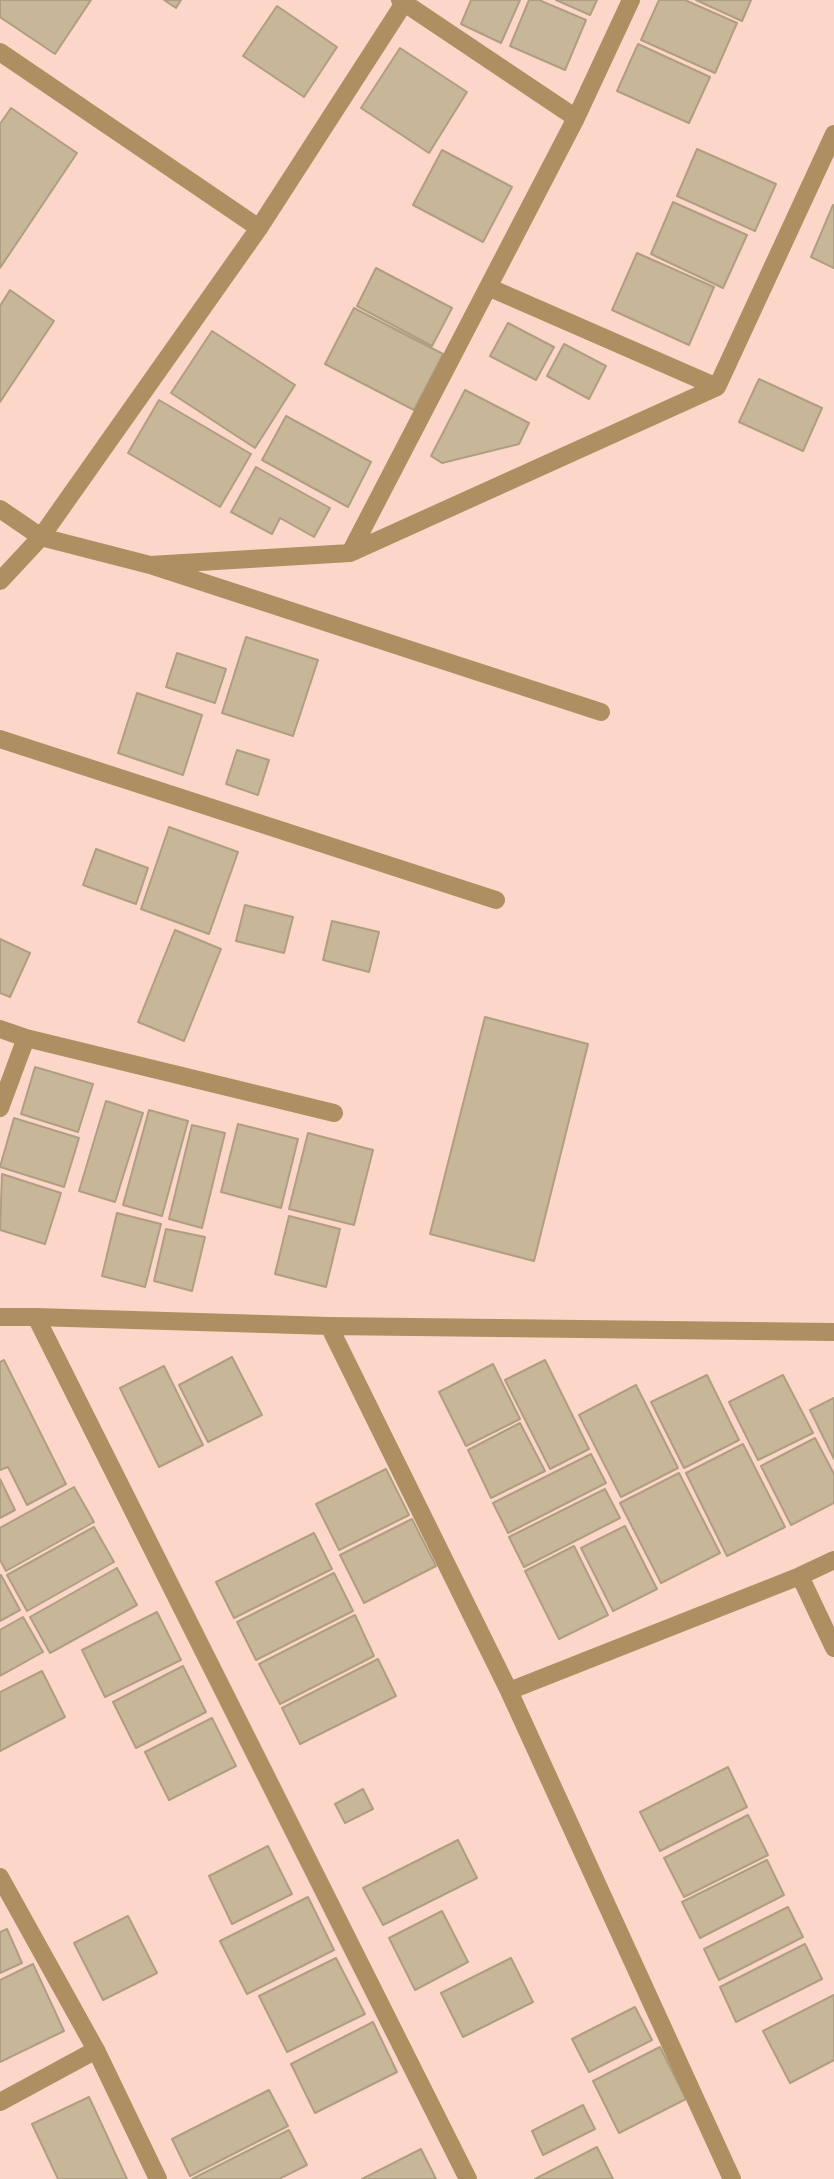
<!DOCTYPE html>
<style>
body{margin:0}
canvas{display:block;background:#fbd6c9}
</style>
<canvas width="834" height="2179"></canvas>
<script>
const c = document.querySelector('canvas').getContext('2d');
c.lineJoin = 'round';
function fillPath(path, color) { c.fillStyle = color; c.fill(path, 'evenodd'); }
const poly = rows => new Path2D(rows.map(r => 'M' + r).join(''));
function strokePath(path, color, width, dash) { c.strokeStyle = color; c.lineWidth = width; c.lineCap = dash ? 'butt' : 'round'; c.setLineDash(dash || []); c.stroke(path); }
const building = poly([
 [0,0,91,0,55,54,0,17,0,0],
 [164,0,181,0,176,8,164,0],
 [471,0,520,0,501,43,461,24,471,0],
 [529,0,539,0,586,20,565,70,510,46,529,0],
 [556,0,597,0,590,15,556,0],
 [659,0,685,0,737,23,715,73,641,40,659,0],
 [696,0,751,0,742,21,696,0],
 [277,6,337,47,304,97,243,56,277,6],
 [638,44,710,77,689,123,617,91,638,44],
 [400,48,467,92,429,153,361,108,400,48],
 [11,108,77,153,0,268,0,124,11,108],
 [697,149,776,184,755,231,677,196,697,149],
 [442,150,512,187,483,242,413,205,442,150],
 [673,202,747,235,723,288,651,254,673,202],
 [833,205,834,206,834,268,811,257,833,205],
 [637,253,714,287,689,345,612,310,637,253],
 [376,268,452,308,432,346,357,306,376,268],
 [10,290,54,321,0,402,0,306,10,290],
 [354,308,443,354,414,410,325,364,354,308],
 [508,323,554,347,536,380,490,356,508,323],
 [212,331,295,385,255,448,171,393,212,331],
 [564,344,606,366,589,399,547,376,564,344],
 [759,379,822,408,803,451,739,422,759,379],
 [465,390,529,423,519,444,442,463,431,456,465,390],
 [159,400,251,454,220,507,128,453,159,400],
 [286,416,371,462,348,507,262,460,286,416],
 [256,467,330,508,314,537,280,518,272,534,231,512,256,467],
 [246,637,318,660,293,736,222,713,246,637],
 [177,653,226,669,215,703,166,687,177,653],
 [137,693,202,715,183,775,118,753,137,693],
 [237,750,269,760,258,795,226,784,237,750],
 [169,827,238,852,209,934,141,909,169,827],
 [96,849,148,868,136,904,83,885,96,849],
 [245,905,293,917,284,953,236,941,245,905],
 [332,921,379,932,369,972,323,960,332,921],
 [175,930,221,949,184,1041,138,1022,175,930],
 [0,939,30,953,10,997,0,993,0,939],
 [485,1017,588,1044,534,1261,430,1234,485,1017],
 [35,1067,93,1084,78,1132,21,1114,35,1067],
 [106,1101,143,1113,115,1202,79,1191,106,1101],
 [149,1110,188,1121,162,1216,123,1205,149,1110],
 [14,1118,79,1138,64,1187,0,1167,14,1118],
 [238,1124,298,1139,281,1208,221,1192,238,1124],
 [192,1125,225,1133,202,1228,169,1219,192,1125],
 [308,1133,373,1150,354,1225,289,1209,308,1133],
 [2,1174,61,1193,45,1244,0,1230,2,1174],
 [117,1213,161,1224,145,1287,102,1276,117,1213],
 [289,1216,340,1229,326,1287,275,1274,289,1216],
 [166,1229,205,1237,192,1291,154,1281,166,1229],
 [232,1357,262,1415,208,1442,179,1385,232,1357],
 [4,1360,66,1484,27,1505,8,1467,0,1470,0,1362,4,1360],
 [545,1360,589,1449,550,1469,505,1380,545,1360],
 [493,1364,520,1419,466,1446,439,1392,493,1364],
 [164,1366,203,1445,159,1467,120,1388,164,1366],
 [707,1375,739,1440,684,1468,651,1402,707,1375],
 [783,1375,813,1433,758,1460,729,1402,783,1375],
 [636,1385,678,1468,621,1497,579,1415,636,1385],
 [834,1398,834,1459,810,1410,834,1398],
 [520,1423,545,1471,491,1498,468,1450,520,1423],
 [815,1438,834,1474,834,1503,791,1525,761,1466,815,1438],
 [743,1444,785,1527,727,1556,686,1473,743,1444],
 [591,1454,606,1483,508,1533,493,1503,591,1454],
 [386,1469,409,1515,339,1550,316,1504,386,1469],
 [679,1473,720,1553,661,1583,620,1503,679,1473],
 [0,1479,15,1510,0,1518,0,1479],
 [74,1487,94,1522,6,1571,0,1560,0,1528,74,1487],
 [605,1489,620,1518,524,1567,509,1537,605,1489],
 [412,1519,436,1566,364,1603,340,1555,412,1519],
 [625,1526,657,1589,613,1611,581,1548,625,1526],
 [94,1527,114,1562,27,1611,7,1575,94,1527],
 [314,1533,332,1569,234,1618,216,1582,314,1533],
 [574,1546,608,1615,559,1639,525,1571,574,1546],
 [117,1568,137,1605,50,1653,30,1617,117,1568],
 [334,1573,353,1611,256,1660,237,1622,334,1573],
 [1,1575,20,1610,0,1621,0,1575,1,1575],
 [157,1612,181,1660,105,1697,82,1650,157,1612],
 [355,1615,374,1656,280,1704,259,1664,355,1615],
 [23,1617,43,1652,0,1676,0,1630,23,1617],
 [378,1659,396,1696,300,1744,282,1708,378,1659],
 [183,1666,206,1712,136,1748,113,1702,183,1666],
 [42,1671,65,1717,0,1751,0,1692,42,1671],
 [212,1718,236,1766,169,1800,145,1752,212,1718],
 [728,1767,747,1807,660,1851,640,1812,728,1767],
 [363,1789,373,1809,345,1823,335,1804,363,1789],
 [748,1815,768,1855,684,1897,664,1858,748,1815],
 [458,1840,477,1878,383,1925,363,1888,458,1840],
 [268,1846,292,1894,232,1924,209,1876,268,1846],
 [767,1860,784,1895,700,1938,682,1902,767,1860],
 [308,1897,334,1950,247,1994,220,1941,308,1897],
 [788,1907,803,1937,719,1980,704,1949,788,1907],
 [442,1911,468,1962,415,1990,389,1938,442,1911],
 [128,1916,157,1973,103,2000,74,1943,128,1916],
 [7,1929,22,1963,0,1973,0,1932,7,1929],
 [805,1944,822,1979,736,2022,720,1987,805,1944],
 [336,1958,365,2014,287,2052,259,1996,336,1958],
 [511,1958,533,2002,463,2037,441,1993,511,1958],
 [33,1964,64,2031,0,2062,0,1980,33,1964],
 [834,1995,834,2060,790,2083,763,2031,834,1995],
 [635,2007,652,2040,589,2072,572,2039,635,2007],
 [373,2022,397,2072,315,2113,291,2064,373,2022],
 [660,2047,686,2099,619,2133,593,2081,660,2047],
 [269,2090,288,2126,190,2176,172,2139,269,2090],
 [89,2097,127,2179,58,2179,32,2124,89,2097],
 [583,2105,595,2129,543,2155,532,2131,583,2105],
 [289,2130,307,2165,279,2179,192,2179,289,2130],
 [597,2147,613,2179,535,2179,597,2147],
 [421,2149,436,2179,362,2179,421,2149]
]);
const minor = poly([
 [400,0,576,118],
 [0,52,259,228],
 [488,287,717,387],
 [0,509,41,537,150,565,601,712],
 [350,553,576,118,631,0],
 [150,565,350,553,717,387,834,134],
 [0,581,41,537,259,228,406,0],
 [0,739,496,900],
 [0,1029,26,1038,334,1113],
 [0,1108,26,1038],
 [0,1317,36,1317,329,1326,834,1332],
 [36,1317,468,2179],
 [329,1326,509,1691,732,2179],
 [800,1576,834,1648],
 [509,1691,800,1576,834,1560],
 [0,1877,96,2050,158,2179],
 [0,2102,96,2050]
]);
fillPath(building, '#c8b698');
strokePath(building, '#b09e81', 2);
strokePath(minor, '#ae8f62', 18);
</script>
